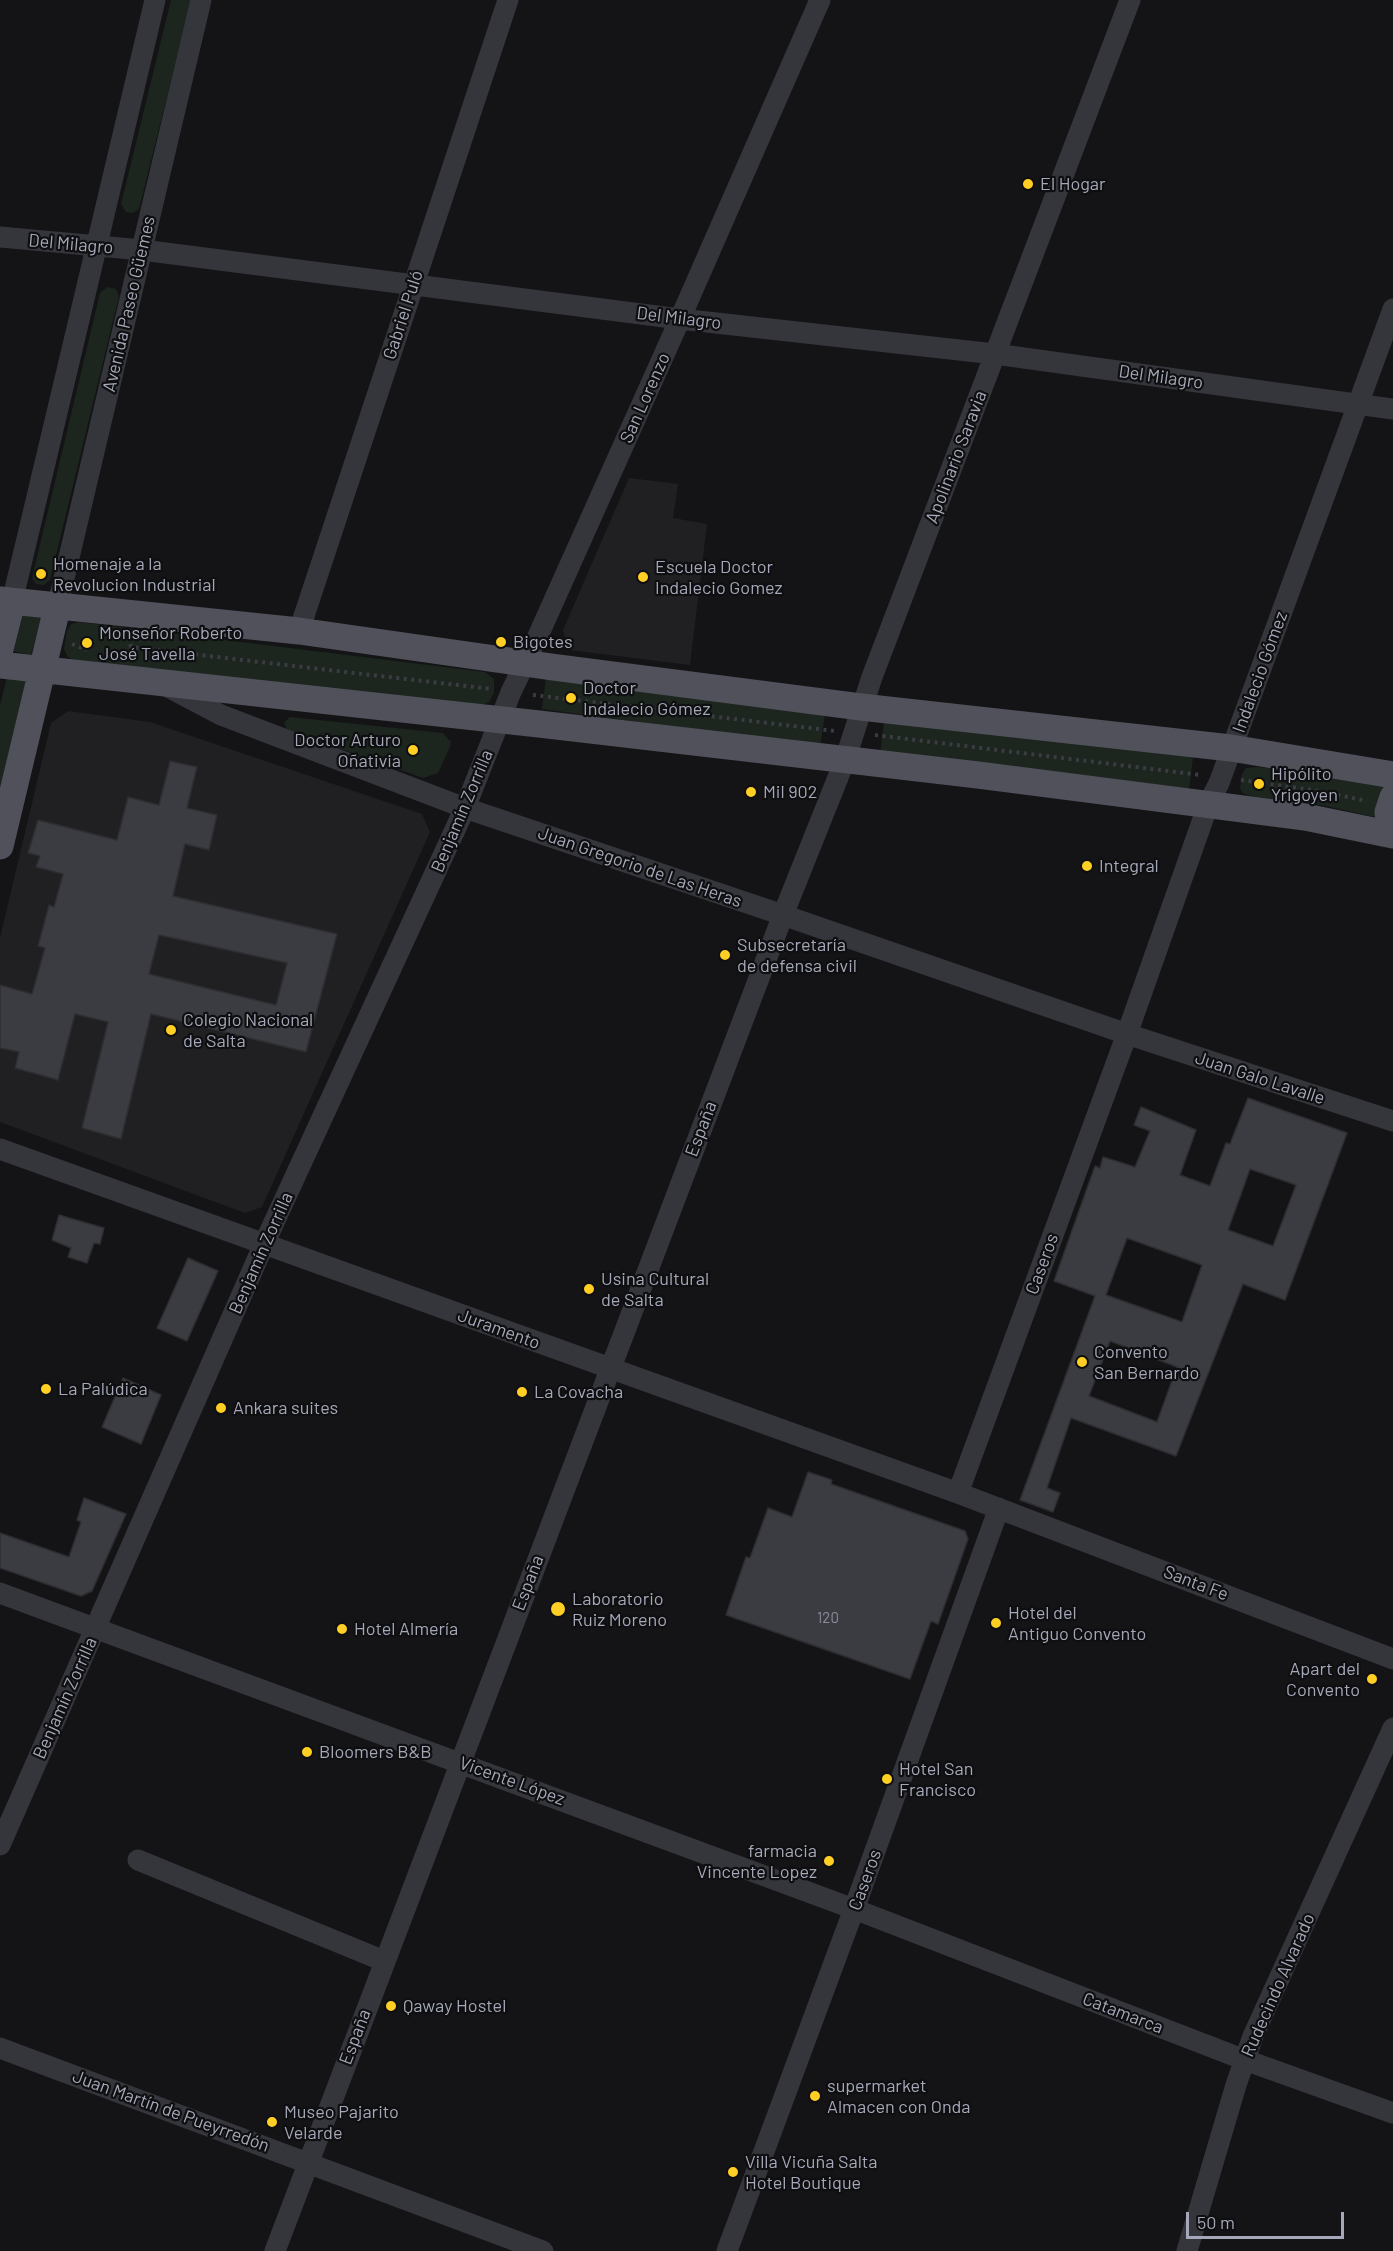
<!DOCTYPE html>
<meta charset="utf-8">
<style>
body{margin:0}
#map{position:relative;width:1393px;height:2251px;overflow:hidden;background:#141416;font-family:Barlow,sans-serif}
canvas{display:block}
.scale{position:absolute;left:1186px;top:2212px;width:158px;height:27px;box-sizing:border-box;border:3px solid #a4a8b8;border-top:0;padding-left:8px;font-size:18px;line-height:21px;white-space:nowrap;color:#a4a8b8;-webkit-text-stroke:4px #0f0f11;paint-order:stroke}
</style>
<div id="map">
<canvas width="1393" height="2251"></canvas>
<div class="scale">50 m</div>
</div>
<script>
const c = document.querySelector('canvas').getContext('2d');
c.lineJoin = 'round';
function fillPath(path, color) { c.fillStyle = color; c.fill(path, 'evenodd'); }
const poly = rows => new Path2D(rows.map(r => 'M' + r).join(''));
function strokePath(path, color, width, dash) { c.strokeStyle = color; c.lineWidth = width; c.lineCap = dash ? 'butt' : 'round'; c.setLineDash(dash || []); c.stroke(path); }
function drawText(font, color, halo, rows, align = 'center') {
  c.font = font + ' Barlow,sans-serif'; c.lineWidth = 4.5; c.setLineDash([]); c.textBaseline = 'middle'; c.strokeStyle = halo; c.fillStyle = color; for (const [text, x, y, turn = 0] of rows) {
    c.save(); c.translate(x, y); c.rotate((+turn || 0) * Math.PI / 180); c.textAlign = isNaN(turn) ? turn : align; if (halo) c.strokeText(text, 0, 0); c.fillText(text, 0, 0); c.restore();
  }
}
const built = poly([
 [629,478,678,484,673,518,707,524,690,665,569,650,563,630],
 [68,711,150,722,422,814,430,832,262,1207,245,1213,0,1122,0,938,51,723]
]);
const green = poly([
 [171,0,191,0,139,209,133,213,126,212,121,204],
 [107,287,116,289,119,296,50,580,44,585,36,584,32,578,100,293],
 [23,615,41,618,31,655,13,651],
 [79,622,485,672,494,679,494,693,489,702,480,706,78,662,68,657,64,649,67,631,71,624],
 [7,677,26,681,0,790,0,706],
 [546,677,825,714,820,747,542,709],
 [290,717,443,733,451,742,450,747,438,773,423,778,287,730,284,722],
 [884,721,1193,757,1189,791,880,755],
 [1258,767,1332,776,1393,788,1379,818,1326,806,1251,796,1243,793,1240,789,1242,774,1246,768]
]);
const building = poly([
 [170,761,197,767,187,808,217,815,209,850,185,844,173,896,337,934,306,1052,151,1014,121,1139,82,1128,108,1022,75,1014,58,1080,15,1068,19,1052,0,1048,0,985,32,994,45,948,38,946,49,905,54,907,63,874,36,867,40,856,28,853,38,820,117,840,128,797,159,805,170,761],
 [159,935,287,963,276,1005,149,974,159,935],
 [1248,1098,1347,1133,1285,1300,1243,1284,1176,1456,1071,1418,1047,1488,1060,1493,1053,1512,1020,1500,1095,1296,1054,1281,1095,1166,1100,1168,1103,1157,1135,1167,1150,1131,1134,1125,1141,1107,1196,1130,1180,1175,1210,1186,1226,1143,1230,1144,1248,1098],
 [1250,1169,1296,1185,1273,1246,1228,1230,1250,1169],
 [1127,1238,1202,1265,1182,1322,1106,1295,1127,1238],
 [1110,1341,1177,1367,1157,1422,1089,1396,1110,1341],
 [59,1215,104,1228,100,1244,94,1243,87,1263,68,1257,71,1248,52,1240,59,1215],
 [188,1258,218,1271,187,1341,157,1328,188,1258],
 [123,1378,161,1395,141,1444,102,1427,123,1378],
 [808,1472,832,1480,831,1484,965,1531,968,1539,938,1624,931,1621,910,1679,726,1615,746,1557,750,1558,768,1508,792,1517,808,1472],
 [84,1498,126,1514,92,1591,81,1596,0,1568,0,1533,69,1557,81,1522,77,1520,84,1498]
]);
const path = poly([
 [128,637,131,647,492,689],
 [72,644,87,650],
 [120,653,130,652,135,654],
 [533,695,835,731],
 [875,735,1201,775],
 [1241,780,1319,791,1367,801]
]);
const minor = poly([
 [0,237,142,250,680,319,995,354,1393,409],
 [12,602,155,0],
 [57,608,201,0],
 [299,631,508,0],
 [166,686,221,715,465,808,783,915,1127,1034,1393,1121],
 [0,1149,958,1493,1393,1659],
 [958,1493,1127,1034,1208,805,1219,783,1393,309],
 [0,1593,854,1909,1245,2060,1393,2113],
 [0,1845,264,1244,465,808,511,692,538,636,680,319,820,0],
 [138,1860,384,1961],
 [0,2048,543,2251],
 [275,2251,783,915,845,760,872,677,1130,0],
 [727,2251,854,1909,999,1508],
 [1187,2251,1236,2085,1253,2036,1393,1728]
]);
const major = poly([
 [0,600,299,631,552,667,861,707,1231,748,1393,775],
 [0,649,12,602],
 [0,665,539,724,978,775,1305,817,1393,835],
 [1393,797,1388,812,1389,821,1393,826],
 [0,846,57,608]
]);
const markers = [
 [1028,184,6,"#ffcf23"],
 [41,574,6,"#ffcf23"],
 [643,577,6,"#ffcf23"],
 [501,642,6,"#ffcf23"],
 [87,643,6,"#ffcf23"],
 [571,698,6,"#ffcf23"],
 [413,750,6,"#ffcf23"],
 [1259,784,6,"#ffcf23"],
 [751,792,6,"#ffcf23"],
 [1087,866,6,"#ffcf23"],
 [725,955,6,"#ffcf23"],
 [171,1030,6,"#ffcf23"],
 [589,1289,6,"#ffcf23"],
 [1082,1362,6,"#ffcf23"],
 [46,1389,6,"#ffcf23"],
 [522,1392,6,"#ffcf23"],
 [221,1408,6,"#ffcf23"],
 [558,1609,8,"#ffcf23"],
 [996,1623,6,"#ffcf23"],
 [342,1629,6,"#ffcf23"],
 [1372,1679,6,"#ffcf23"],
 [307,1752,6,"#ffcf23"],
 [887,1779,6,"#ffcf23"],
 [829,1861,6,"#ffcf23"],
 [391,2006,6,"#ffcf23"],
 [815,2096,6,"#ffcf23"],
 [272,2122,6,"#ffcf23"],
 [733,2172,6,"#ffcf23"]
];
const numberNames = [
 ["120",828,1618]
];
const poiNames = [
 ["El Hogar",1040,184],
 ["Homenaje a la",53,564],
 ["Revolucion Industrial",53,585],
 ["Escuela Doctor",655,567],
 ["Indalecio Gomez",655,588],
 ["Monseñor Roberto",99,633],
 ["José Tavella",99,654],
 ["Bigotes",513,642],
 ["Doctor",583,688],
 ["Indalecio Gómez",583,709],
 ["Doctor Arturo",401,740,"right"],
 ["Oñativia",401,761,"right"],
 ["Hipólito",1271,774],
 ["Yrigoyen",1271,795],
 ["Mil 902",763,792],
 ["Integral",1099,866],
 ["Subsecretaría",737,945],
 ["de defensa civil",737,966],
 ["Colegio Nacional",183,1020],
 ["de Salta",183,1041],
 ["Usina Cultural",601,1279],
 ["de Salta",601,1300],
 ["Convento",1094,1352],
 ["San Bernardo",1094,1373],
 ["La Palúdica",58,1389],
 ["La Covacha",534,1392],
 ["Ankara suites",233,1408],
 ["Laboratorio",572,1599],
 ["Ruiz Moreno",572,1620],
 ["Hotel del",1008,1613],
 ["Antiguo Convento",1008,1634],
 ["Hotel Almería",354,1629],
 ["Apart del",1360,1669,"right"],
 ["Convento",1360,1690,"right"],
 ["Bloomers B&B",319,1752],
 ["Hotel San",899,1769],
 ["Francisco",899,1790],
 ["farmacia",817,1851,"right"],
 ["Vincente Lopez",817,1872,"right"],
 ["Qaway Hostel",403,2006],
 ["supermarket",827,2086],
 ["Almacen con Onda",827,2107],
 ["Museo Pajarito",284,2112],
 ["Velarde",284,2133],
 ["Villa Vicuña Salta",745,2162],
 ["Hotel Boutique",745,2183]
];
const streetNames = [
 ["Del Milagro",71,244,5],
 ["Avenida Paseo Güemes",129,304,-77],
 ["Gabriel Puló",403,315,-72],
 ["Del Milagro",679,318,7],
 ["Del Milagro",1161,377,8],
 ["San Lorenzo",645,398,-66],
 ["Apolinario Saravia",956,457,-69],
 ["Indalecio Gómez",1260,672,-70],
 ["Benjamín Zorrilla",462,811,-67],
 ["Juan Gregorio de Las Heras",640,867,19],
 ["Juan Galo Lavalle",1260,1078,18],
 ["España",701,1129,-69],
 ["Benjamín Zorrilla",261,1253,-66],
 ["Caseros",1042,1264,-70],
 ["Juramento",499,1329,20],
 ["España",528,1583,-69],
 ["Santa Fe",1196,1583,21],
 ["Benjamín Zorrilla",65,1698,-66],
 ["Vicente López",512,1781,20],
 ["Caseros",865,1880,-70],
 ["Rudecindo Alvarado",1278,1985,-66],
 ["Catamarca",1123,2013,21],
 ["España",355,2037,-69],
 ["Juan Martín de Pueyrredón",171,2111,20]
];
fillPath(built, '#202023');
fillPath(green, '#1c251e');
fillPath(building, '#3b3c41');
strokePath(building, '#2e2e32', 1.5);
strokePath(path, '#3b3c43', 4, [3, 4.5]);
strokePath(minor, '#35353c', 21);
strokePath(major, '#50515b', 27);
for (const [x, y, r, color] of markers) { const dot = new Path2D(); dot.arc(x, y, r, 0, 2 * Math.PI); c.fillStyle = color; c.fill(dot); strokePath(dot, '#0f0f11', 2); }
drawText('15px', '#8a8d9a', null, numberNames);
drawText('18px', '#a4a8b8', '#0f0f11', poiNames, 'left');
drawText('18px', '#a4a8b8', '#0f0f11', streetNames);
</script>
